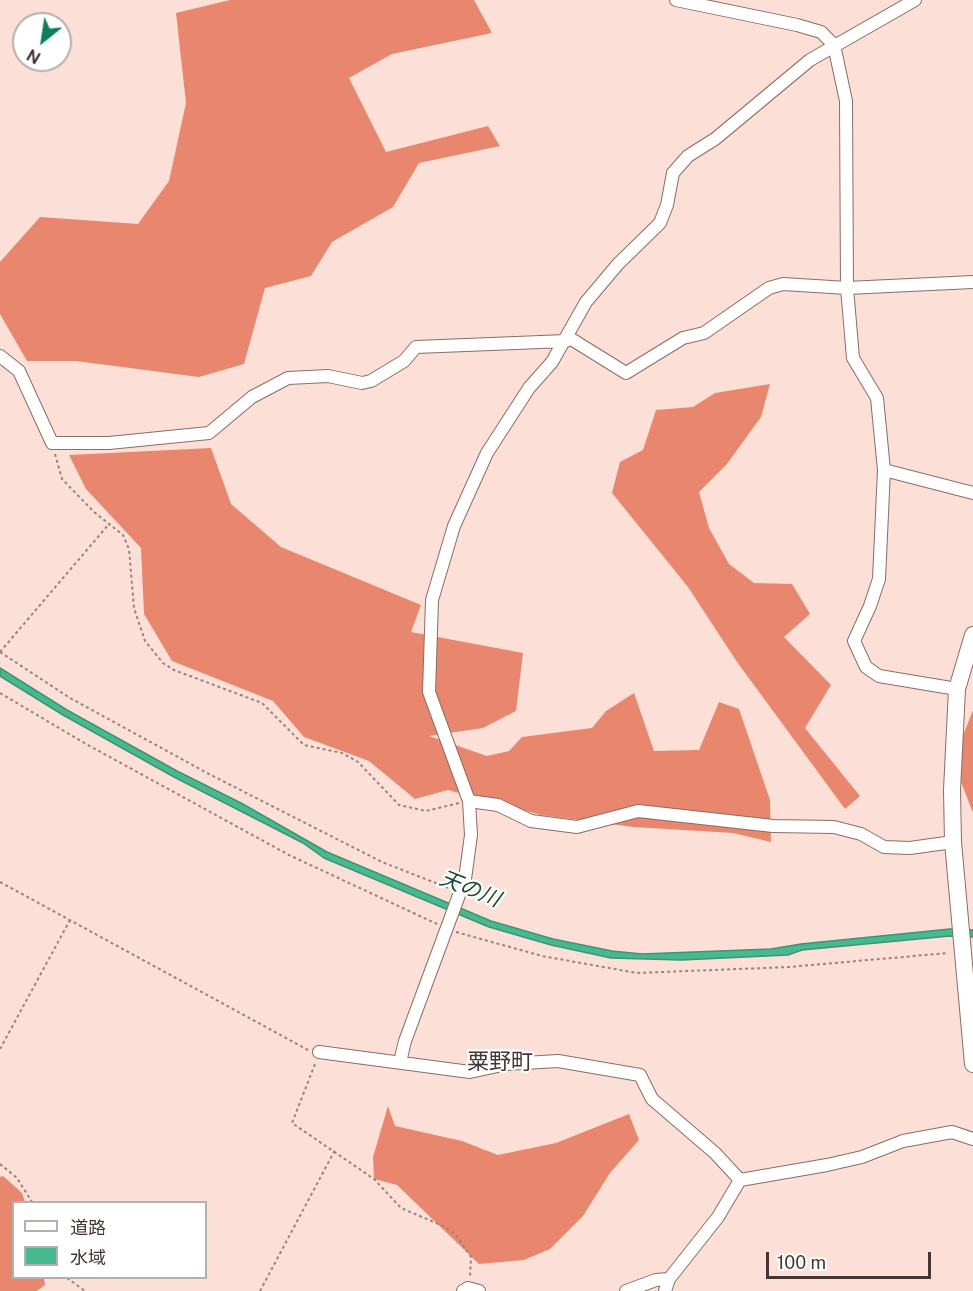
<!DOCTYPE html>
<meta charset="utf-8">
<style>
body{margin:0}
#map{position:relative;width:973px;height:1291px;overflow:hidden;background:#fcdfd7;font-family:"Public Sans","Noto Sans JP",sans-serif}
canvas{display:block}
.legend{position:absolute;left:12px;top:1201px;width:195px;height:78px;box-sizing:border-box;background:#fff;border:2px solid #b5afad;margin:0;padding:8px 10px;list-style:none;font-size:18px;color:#453633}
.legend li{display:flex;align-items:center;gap:12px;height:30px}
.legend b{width:30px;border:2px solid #b5afad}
.north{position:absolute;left:12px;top:12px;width:60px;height:60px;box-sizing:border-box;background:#fff;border:2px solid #b5afad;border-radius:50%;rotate:210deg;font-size:16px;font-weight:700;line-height:24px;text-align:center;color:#453633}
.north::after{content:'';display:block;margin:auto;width:21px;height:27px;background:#0e7f5c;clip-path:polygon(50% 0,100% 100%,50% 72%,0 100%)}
.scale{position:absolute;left:766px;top:1252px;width:165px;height:27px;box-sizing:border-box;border:3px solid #453633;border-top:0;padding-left:8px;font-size:18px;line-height:21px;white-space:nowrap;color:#453633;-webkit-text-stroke:4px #fff;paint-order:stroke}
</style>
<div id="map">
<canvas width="973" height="1291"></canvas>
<ul class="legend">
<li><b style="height:8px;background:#fff"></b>道路</li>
<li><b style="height:16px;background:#44ba8e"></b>水域</li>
</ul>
<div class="north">N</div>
<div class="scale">100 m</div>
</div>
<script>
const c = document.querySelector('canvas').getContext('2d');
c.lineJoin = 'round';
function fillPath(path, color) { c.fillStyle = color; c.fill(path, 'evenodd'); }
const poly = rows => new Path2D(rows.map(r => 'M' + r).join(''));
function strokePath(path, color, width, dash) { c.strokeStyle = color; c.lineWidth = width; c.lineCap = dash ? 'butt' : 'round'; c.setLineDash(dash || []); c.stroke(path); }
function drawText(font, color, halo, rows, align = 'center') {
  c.font = font + ' "Public Sans","Noto Sans JP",sans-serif'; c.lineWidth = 4.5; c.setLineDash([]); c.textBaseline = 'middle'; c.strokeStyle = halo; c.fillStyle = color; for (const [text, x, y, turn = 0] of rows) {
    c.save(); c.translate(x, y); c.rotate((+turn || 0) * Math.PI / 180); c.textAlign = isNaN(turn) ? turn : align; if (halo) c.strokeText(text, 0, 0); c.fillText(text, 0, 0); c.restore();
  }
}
const forest = poly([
 [230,0,474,0,492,33,392,54,349,78,386,152,488,126,500,146,419,163,393,207,332,242,311,276,265,288,244,364,199,377,76,361,27,361,0,314,0,262,40,217,138,224,169,181,186,103,176,13],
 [770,384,761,417,727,464,699,492,709,528,729,564,754,583,792,584,810,614,784,637,831,685,805,728,860,796,845,809,737,662,688,587,612,493,620,462,643,450,656,410,693,407,715,393],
 [211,448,231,504,281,547,421,605,411,632,523,653,516,711,483,728,429,736,487,756,509,751,522,737,592,728,606,711,634,693,654,751,699,750,719,702,739,709,770,800,771,842,733,833,633,827,541,815,448,790,415,799,369,761,304,737,273,701,172,661,144,614,141,548,86,489,69,455],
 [973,710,973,813,953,761],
 [388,1106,395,1126,462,1141,498,1155,556,1143,629,1114,639,1140,610,1173,583,1216,550,1249,524,1260,479,1264,397,1185,374,1179,373,1157],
 [3,1176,22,1193,25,1202,14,1202,14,1278,44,1278,45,1285,37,1291,0,1291,0,1177]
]);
const water = poly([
 [0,668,67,710,177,771,241,803,327,852,491,921,553,939,612,951,642,954,771,949,801,944,950,929,973,930,973,937,950,936,802,950,788,955,681,960,611,958,551,945,489,927,324,858,303,843,174,777,63,715,0,676,0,668]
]);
const path = poly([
 [55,454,62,479,94,512,123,535,129,549,134,608,145,641,163,663,174,670,262,703,304,745,342,753,358,762,399,805,426,811,459,803],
 [0,652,70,698,209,774,382,862,451,889],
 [0,652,109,524],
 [0,693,86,744,289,855,437,924],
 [0,882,308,1050],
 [456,932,542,956,637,973,789,967,948,953],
 [0,1049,70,920],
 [315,1064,292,1123,374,1179,401,1208,443,1226,456,1235,471,1257,470,1278],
 [0,1164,17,1178,32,1202],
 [67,1278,85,1291],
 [260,1291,335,1150]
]);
const street = poly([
 [676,0,797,25,821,32,834,45,846,101,847,288,853,358,877,398,884,470,973,493],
 [568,337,626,373,683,338,704,333,769,288,783,284,847,288,973,282],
 [0,356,19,371,52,443,109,443,209,433,252,397,288,378,328,376,362,383,371,381,404,361,416,347,566,341],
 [884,470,879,579,870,606,854,641,866,667,879,676,957,689],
 [469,801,498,805,531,821,577,827,638,811,773,826,834,827,861,834,884,847,910,848,953,842],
 [319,1052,470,1072,507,1064,558,1061,640,1075,652,1099,715,1153,740,1180],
 [400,1062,405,1041,465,879,471,835,469,801,429,692,432,600,454,526,487,453,529,388,552,362,586,302,618,264,660,223,667,205,673,173,688,156,715,139,810,60,915,0],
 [463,1291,468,1288,479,1291],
 [626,1291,656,1280,669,1279],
 [665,1291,669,1279,718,1217,740,1180,827,1165,862,1157,903,1141,952,1132,973,1139]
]);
const secondary = poly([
 [973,635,957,689,952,790,953,842,973,1064]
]);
const waterNames = [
 ["天の川",470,889,22]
];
const quarterNames = [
 ["粟野町",500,1062]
];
fillPath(forest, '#e8876e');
fillPath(water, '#44ba8e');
strokePath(water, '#449273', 1.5);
strokePath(street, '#8c6c63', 14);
strokePath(secondary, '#8c6c63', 18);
strokePath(path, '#99837e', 2, [3, 3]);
strokePath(street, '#fff', 12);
strokePath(secondary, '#fff', 16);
drawText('italic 21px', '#1b4c39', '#fff', waterNames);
drawText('22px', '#453633', '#fff', quarterNames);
</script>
